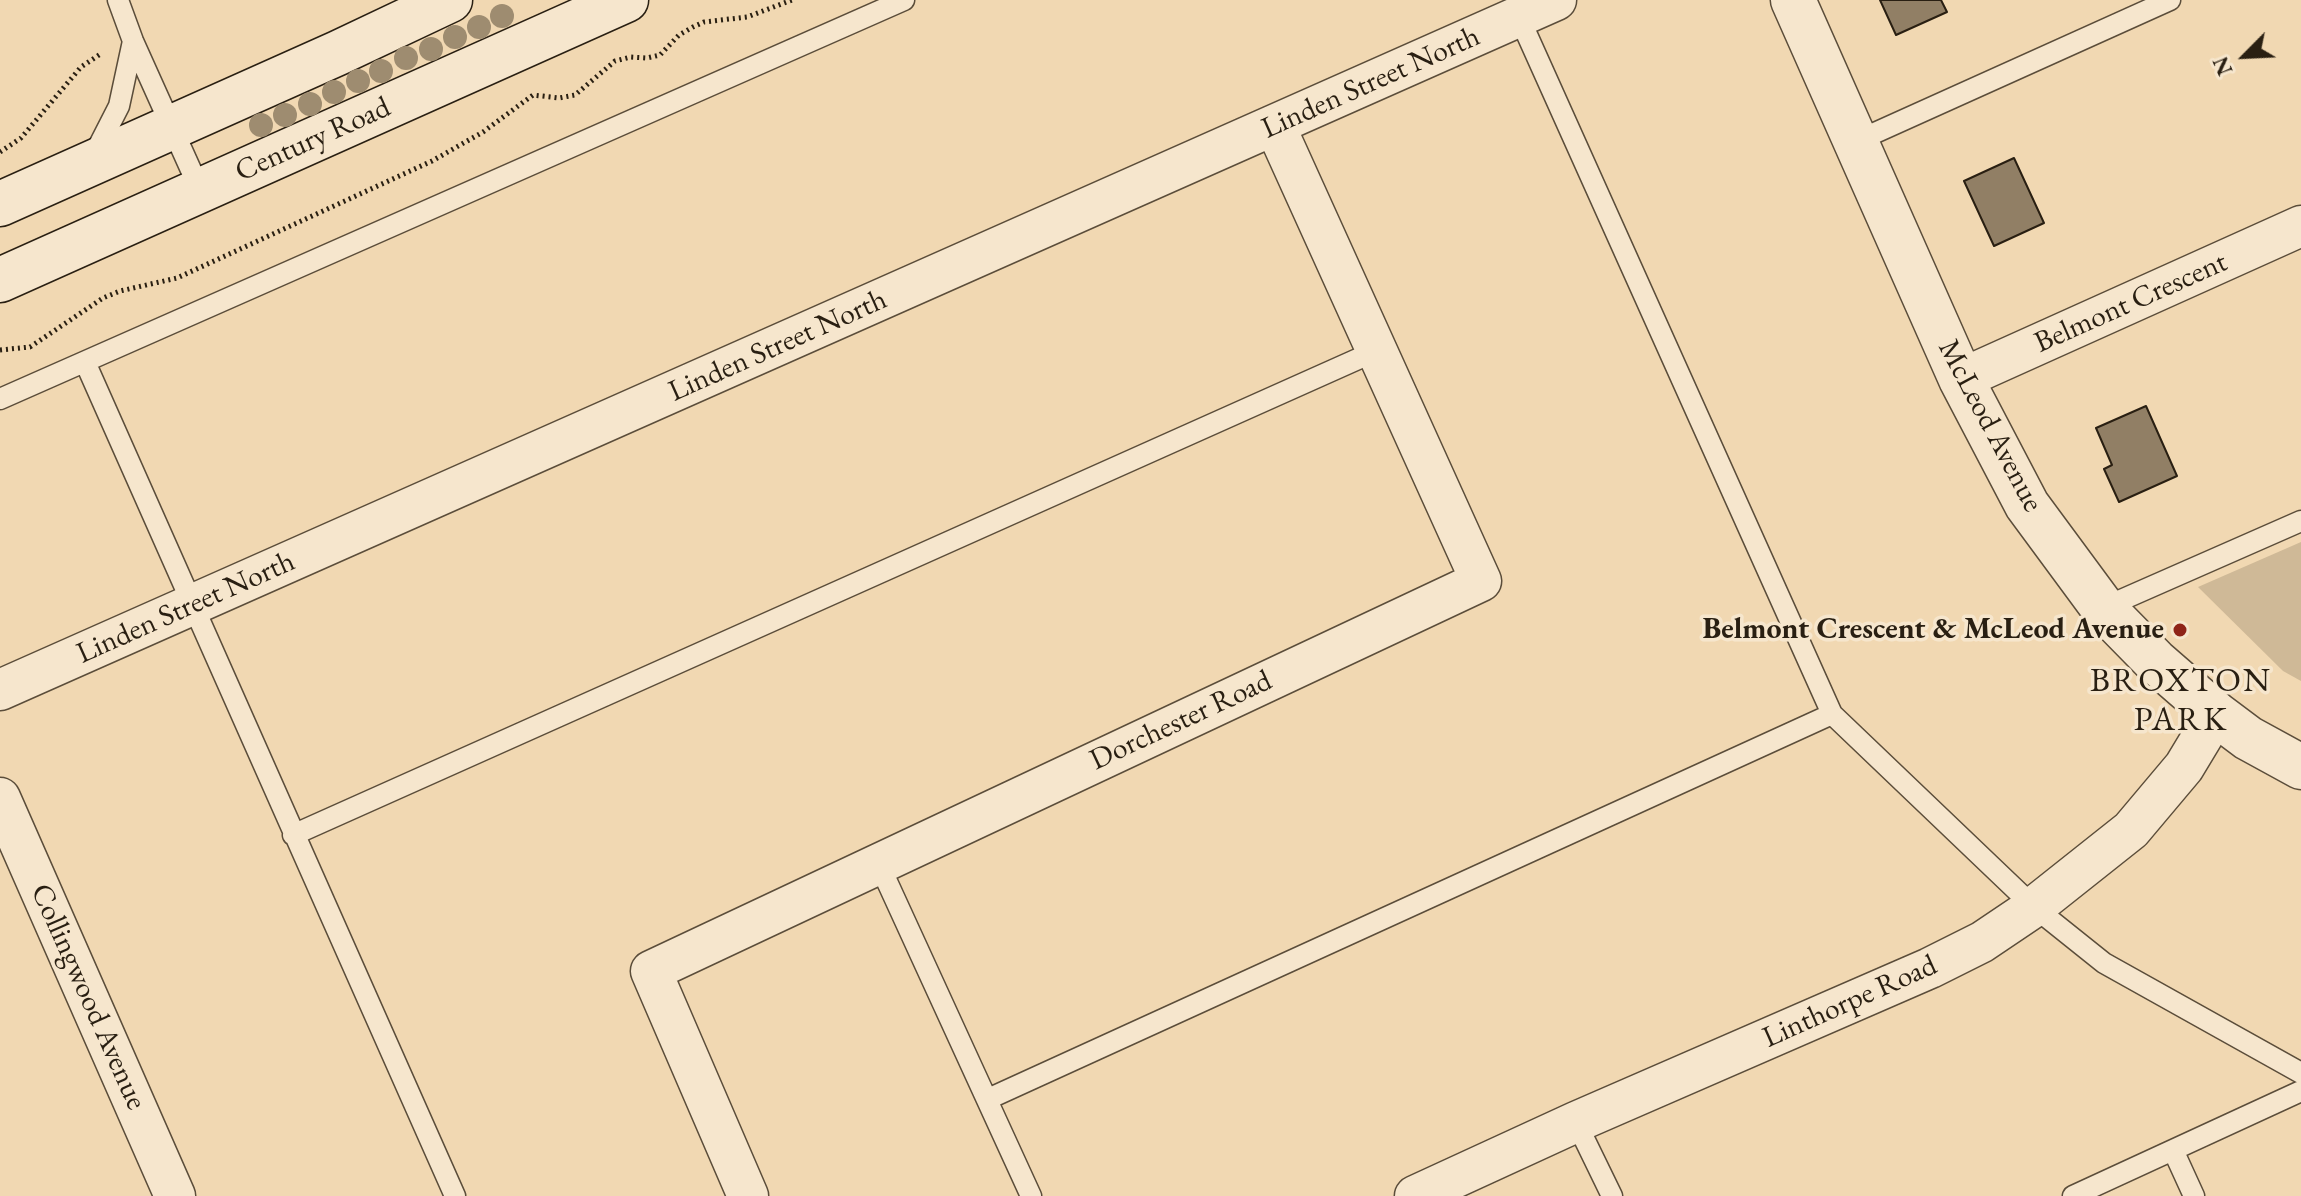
<!DOCTYPE html>
<style>
body{margin:0}
#map{position:relative;width:2301px;height:1196px;overflow:hidden;background:#f1d8b2;font-family:"EB Garamond",serif}
canvas{display:block}
.north{position:absolute;left:2205px;top:16px;width:80px;height:80px;-webkit-text-stroke:6px #f6e6cd;paint-order:stroke;rotate:246deg;font-size:22px;font-weight:700;line-height:32px;text-align:center;color:#291f12}
.north::after{content:'';display:block;margin:auto;width:28px;height:36px;background:#291f12;clip-path:polygon(50% 0,100% 100%,50% 72%,0 100%)}
</style>
<div id="map">
<canvas width="2301" height="1196"></canvas>
<div class="north">N</div>
</div>
<script>
const c = document.querySelector('canvas').getContext('2d');
c.lineJoin = 'round';
function fillPath(path, color) { c.fillStyle = color; c.fill(path, 'evenodd'); }
const poly = rows => new Path2D(rows.map(r => 'M' + r).join(''));
function strokePath(path, color, width, dash) { c.strokeStyle = color; c.lineWidth = width; c.lineCap = dash ? 'butt' : 'round'; c.setLineDash(dash || []); c.stroke(path); }
function drawText(font, color, halo, rows, align = 'center') {
  c.font = font + ' "EB Garamond",serif'; c.lineWidth = 7; c.setLineDash([]); c.textBaseline = 'middle'; c.strokeStyle = halo; c.fillStyle = color; for (const [text, x, y, turn = 0] of rows) {
    c.save(); c.translate(x, y); c.rotate((+turn || 0) * Math.PI / 180); c.textAlign = isNaN(turn) ? turn : align; if (halo) c.strokeText(text, 0, 0); c.fillText(text, 0, 0); c.restore();
  }
}
const green = poly([
 [2301,542,2301,681,2283,671,2198,587]
]);
const building = poly([
 [1880,0,1941,0,1947,12,1896,35,1880,0],
 [2014,158,2044,223,1994,246,1964,181,2014,158],
 [2146,406,2177,476,2119,502,2104,469,2112,465,2096,428,2146,406]
]);
const path = poly([
 [0,152,21,138,81,67,102,53],
 [0,350,30,347,103,298,120,291,177,278,432,161,483,132,533,95,559,98,575,95,615,61,631,57,647,58,660,55,679,35,693,27,704,22,747,17,792,0]
]);
const service = poly([
 [118,0,133,41,200,190],
 [1519,17,1832,714,2034,907,2104,963,2301,1073],
 [1857,141,2170,0],
 [95,153,119,106,133,41],
 [85,362,455,1196],
 [0,399,904,0],
 [2103,608,2301,521],
 [293,835,1378,350],
 [878,862,1031,1196],
 [988,1099,1832,714],
 [1576,1122,1612,1196],
 [2173,1150,2194,1196],
 [2073,1196,2301,1091]
]);
const minor = poly([
 [1961,379,2301,226],
 [0,690,1556,0],
 [0,798,175,1196],
 [748,1196,651,971,1481,581,1275,126],
 [1415,1196,1576,1122,1930,968,1982,942,2034,907,2131,830,2184,767,2216,714]
]);
const tertiary = poly([
 [1793,0,1961,379,2027,505,2103,608,2155,661,2216,714,2248,738,2301,767]
]);
const secondary = poly([
 [0,204,338,53,450,0],
 [0,280,626,0]
]);
const trees = [
 [502,16],
 [479,27],
 [455,37],
 [431,49],
 [406,58],
 [381,71],
 [358,81],
 [334,92],
 [310,104],
 [285,115],
 [261,125]
];
const markers = [
 [2180,630,8,"#8f2418"]
];
const streetNames = [
 ["Linden Street North",1371,83,-24],
 ["Century Road",313,140,-24],
 ["Belmont Crescent",2131,303,-24],
 ["Linden Street North",778,346,-24],
 ["McLeod Avenue",1990,426,62],
 ["Linden Street North",186,608,-24],
 ["Dorchester Road",1181,721,-25],
 ["Collingwood Avenue",88,997,66],
 ["Linthorpe Road",1850,1002,-24]
];
const poiNames = [
 ["Belmont Crescent & McLeod Avenue",2164,630]
];
const quarterNames = [
 ["BROXTON",2181,682],
 ["PARK",2181,721]
];
fillPath(green, '#cfb997');
fillPath(building, '#917f65');
strokePath(building, '#291f12', 2);
strokePath(service, '#5b4d3a', 23);
strokePath(minor, '#5b4d3a', 43);
strokePath(tertiary, '#5b4d3a', 47);
strokePath(secondary, '#291f12', 47);
strokePath(path, '#291f12', 5, [2, 4]);
strokePath(service, '#f6e6cd', 20);
strokePath(minor, '#f6e6cd', 40);
strokePath(tertiary, '#f6e6cd', 44);
strokePath(secondary, '#f6e6cd', 44);
c.fillStyle = '#9e8c70';
for (const [x, y] of trees) { c.beginPath(); c.arc(x, y, 12, 0, 2 * Math.PI); c.fill(); }
for (const [x, y, r, color] of markers) { const dot = new Path2D(); dot.arc(x, y, r, 0, 2 * Math.PI); c.fillStyle = color; c.fill(dot); strokePath(dot, '#f6e6cd', 3); }
drawText('30px', '#291f12', '#f6e6cd', streetNames);
drawText('bold 30px', '#291f12', '#f6e6cd', poiNames, 'right');
c.letterSpacing = '2px';
drawText('34px', '#291f12', '#f6e6cd', quarterNames);
c.letterSpacing = '0px';
</script>
